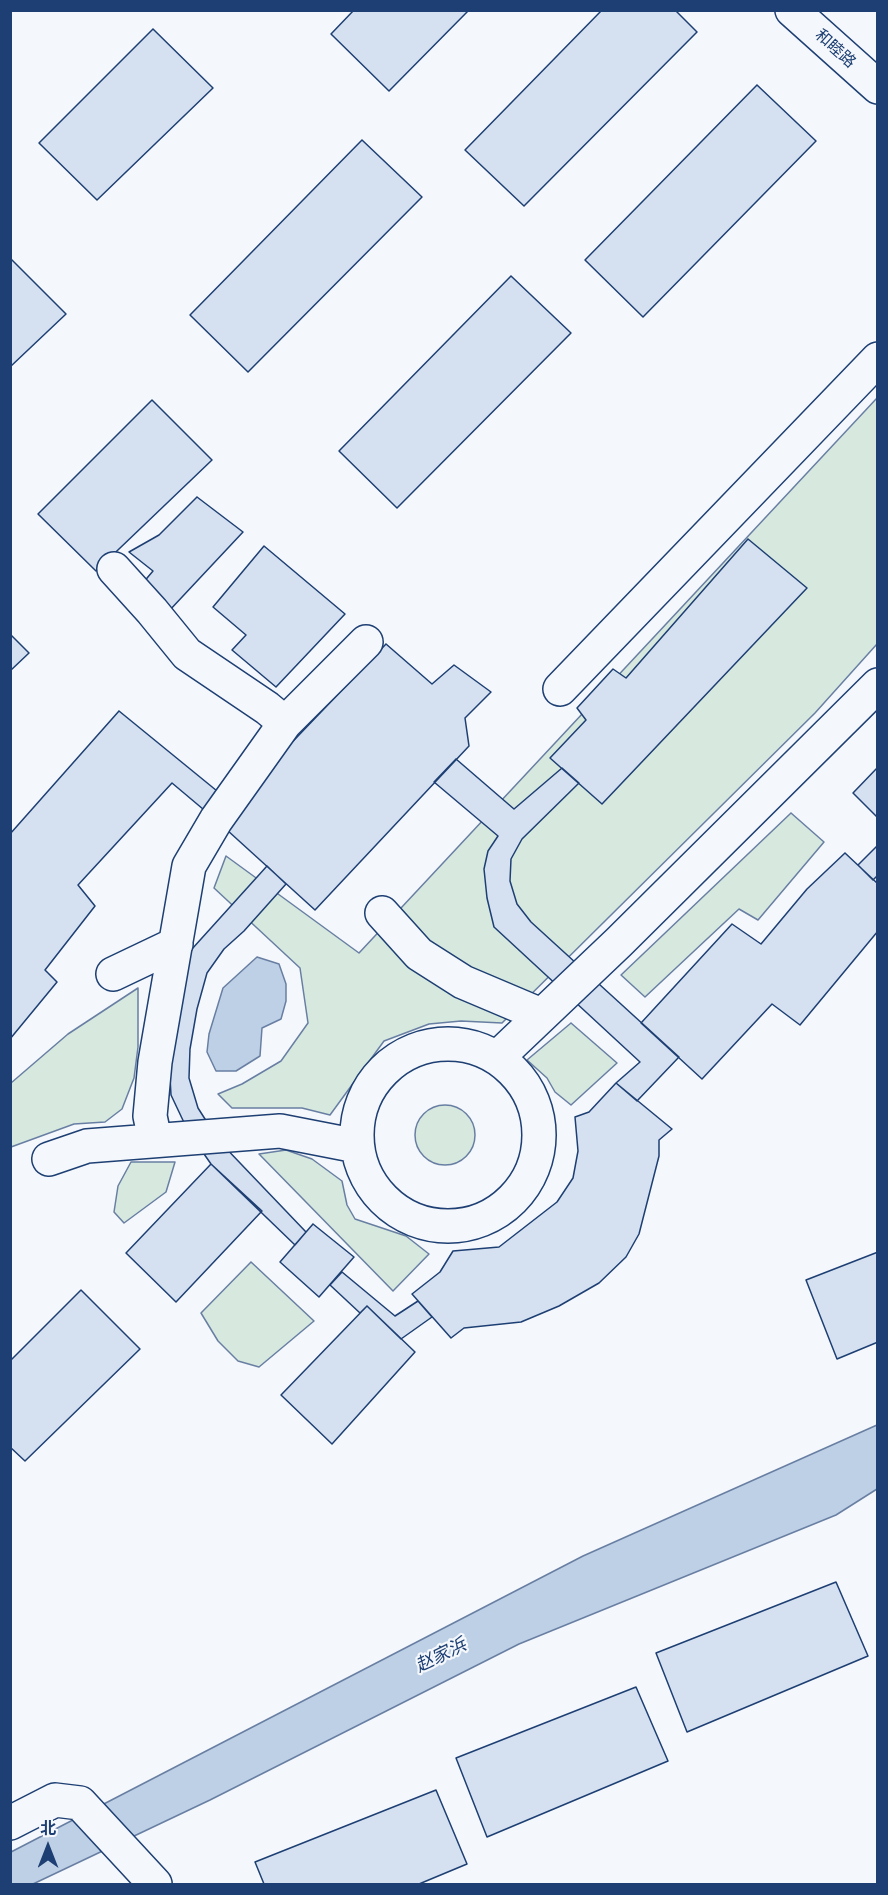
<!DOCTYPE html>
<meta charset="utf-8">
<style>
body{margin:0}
#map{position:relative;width:888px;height:1895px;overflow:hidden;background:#f4f7fb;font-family:Helvetica,"Noto Sans SC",sans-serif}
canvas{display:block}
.frame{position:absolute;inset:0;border:12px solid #1d3f73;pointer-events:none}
.north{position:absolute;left:18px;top:1817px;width:60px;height:60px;-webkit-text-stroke:4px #f4f7fb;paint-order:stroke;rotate:0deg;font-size:16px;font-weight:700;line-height:24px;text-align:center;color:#1d3f73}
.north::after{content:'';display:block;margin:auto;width:21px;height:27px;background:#1d3f73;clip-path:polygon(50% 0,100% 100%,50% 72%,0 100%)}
</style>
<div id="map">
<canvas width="888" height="1895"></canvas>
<div class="frame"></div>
<div class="north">北</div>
</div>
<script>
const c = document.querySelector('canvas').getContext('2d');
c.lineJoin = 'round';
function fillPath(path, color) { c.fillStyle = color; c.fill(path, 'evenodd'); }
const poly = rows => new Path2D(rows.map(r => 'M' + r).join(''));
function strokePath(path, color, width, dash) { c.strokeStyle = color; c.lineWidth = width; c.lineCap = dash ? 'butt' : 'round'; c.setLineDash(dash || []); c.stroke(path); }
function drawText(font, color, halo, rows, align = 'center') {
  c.font = font + ' Helvetica,"Noto Sans SC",sans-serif'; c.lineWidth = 4.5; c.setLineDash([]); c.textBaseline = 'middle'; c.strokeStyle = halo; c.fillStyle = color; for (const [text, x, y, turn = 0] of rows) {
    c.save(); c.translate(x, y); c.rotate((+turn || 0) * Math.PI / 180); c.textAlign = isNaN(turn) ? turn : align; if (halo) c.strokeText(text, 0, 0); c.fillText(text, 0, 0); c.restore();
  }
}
const green = poly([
 [877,398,877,644,815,713,502,1023,461,1021,429,1024,384,1041,330,1115,302,1108,232,1108,218,1094,242,1084,281,1061,308,1023,300,968,214,888,226,856,359,953,877,398],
 [791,813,824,842,758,920,739,909,645,997,621,975,791,813],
 [138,988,138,1047,134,1078,122,1109,105,1122,74,1124,11,1147,11,1083,68,1034,138,988],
 [571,1023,617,1063,571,1105,555,1092,547,1078,527,1060,571,1023],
 '415 1135a30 30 0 1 1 60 0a30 30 0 1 1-60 0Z',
 [286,1150,312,1159,342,1181,347,1205,355,1219,406,1236,429,1254,393,1291,259,1154,286,1150],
 [131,1162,175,1162,166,1192,124,1223,114,1212,118,1186,131,1162],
 [251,1262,314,1321,259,1367,238,1361,218,1341,201,1313,251,1262]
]);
const water = poly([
 [257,957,279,964,286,984,286,1001,281,1019,262,1028,260,1056,236,1071,216,1071,207,1052,209,1034,223,988,257,957],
 [877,1425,877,1489,836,1515,519,1644,210,1800,33,1884,11,1884,11,1852,583,1556,877,1425]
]);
const building = poly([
 [354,10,469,10,389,91,331,34,354,10],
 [602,10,675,10,697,32,524,206,465,150,602,10],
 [153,29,213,88,97,200,39,143,153,29],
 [757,85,816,141,643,317,585,260,757,85],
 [362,140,422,197,248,372,190,315,362,140],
 [10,258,66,314,10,367,10,258],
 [511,276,571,333,397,508,339,451,511,276],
 [152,400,212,460,96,571,38,514,152,400],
 [197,497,243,532,168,612,142,584,153,571,129,552,159,535,197,497],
 [748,539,807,588,602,804,550,758,586,720,577,708,613,669,626,678,748,539],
 [264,546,345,614,276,687,232,650,246,635,213,607,264,546],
 [10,634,29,653,10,671,10,634],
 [386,644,432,684,454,665,491,692,465,718,469,746,315,910,216,820,233,804,386,644],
 [119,711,233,804,216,820,172,783,78,885,95,906,45,970,57,982,10,1039,10,834,119,711],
 [456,759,514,809,562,768,579,783,522,839,511,859,510,881,517,904,531,922,679,1057,637,1101,616,1083,640,1062,494,927,487,898,484,869,488,851,498,836,434,782,456,759],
 [878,767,878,818,853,793,878,767],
 [878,845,878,875,873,880,858,865,878,845],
 [845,853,878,884,878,931,800,1025,772,1004,702,1079,641,1023,732,924,761,944,807,889,845,853],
 [267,866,286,884,244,931,224,949,207,973,197,1009,190,1049,189,1078,198,1108,219,1141,306,1232,295,1245,211,1164,188,1131,171,1095,168,1043,178,979,192,949,267,866],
 [616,1083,672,1129,659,1140,659,1156,639,1234,626,1257,599,1283,559,1306,521,1322,464,1328,451,1338,412,1294,440,1272,453,1251,499,1247,557,1202,573,1178,578,1151,575,1117,589,1112,616,1083],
 [211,1164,262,1211,176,1302,126,1253,211,1164],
 [313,1224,354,1257,319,1297,280,1262,313,1224],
 [878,1252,878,1342,837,1359,806,1280,878,1252],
 [342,1272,395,1316,418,1301,432,1317,401,1339,367,1306,360,1313,330,1285,342,1272],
 [81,1290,140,1349,25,1461,10,1447,10,1361,81,1290],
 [367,1306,415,1352,332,1444,281,1395,367,1306],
 [836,1582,868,1656,687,1732,656,1653,836,1582],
 [636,1687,668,1761,487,1837,456,1758,636,1687],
 [436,1790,467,1864,419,1884,264,1884,255,1862,436,1790]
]);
const minor = poly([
 [792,10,878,87],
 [114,569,152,611,187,654,267,708,285,723,216,820,189,866,155,1062,150,1116,155,1140],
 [560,689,878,359],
 [285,723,366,642],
 [382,913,419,954,463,982,541,1015],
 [113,974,176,944],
 '357 1135a91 91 0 1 1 182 0a91 91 0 1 1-182 0Z',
 [497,1058,619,942,878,685],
 [49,1159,87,1146,280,1131,357,1146],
 [10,1823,55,1800,80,1803,155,1884]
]);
const streetNames = [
 ["和睦路",835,49,42]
];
const waterNames = [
 ["赵家浜",441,1656,-26]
];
fillPath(green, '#d7e8df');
strokePath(green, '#687fa3', 1.5);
fillPath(water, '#bed0e5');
strokePath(water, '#687fa3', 1.5);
fillPath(building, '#d5e0f0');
strokePath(building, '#1d3f73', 1.5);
strokePath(minor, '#1d3f73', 36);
strokePath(minor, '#f4f7fb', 33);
drawText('16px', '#1d3f73', '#f4f7fb', streetNames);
drawText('italic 18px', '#1d3f73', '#f4f7fb', waterNames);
</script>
